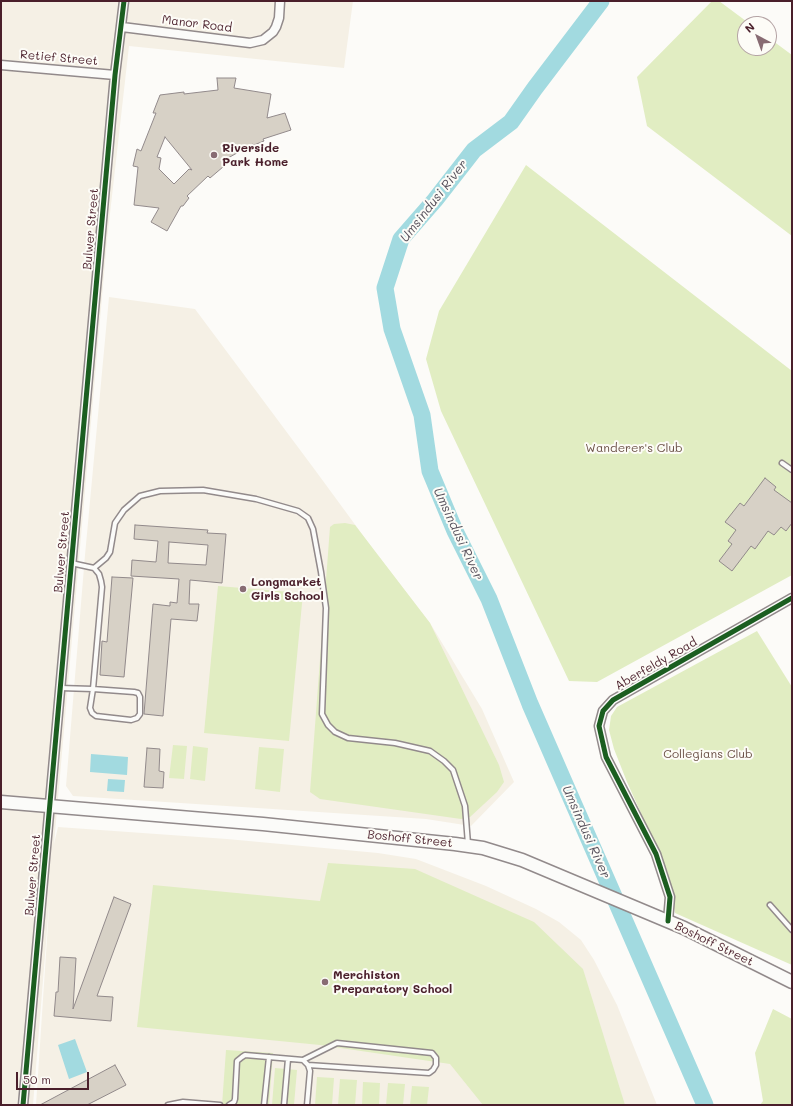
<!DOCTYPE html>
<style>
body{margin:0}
#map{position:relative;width:793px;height:1106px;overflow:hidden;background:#fcfbf8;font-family:Mali,sans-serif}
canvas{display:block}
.frame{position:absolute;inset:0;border:2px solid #4a1f2b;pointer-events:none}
.north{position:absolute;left:737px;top:16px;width:40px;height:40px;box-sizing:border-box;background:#fdfcf7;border:1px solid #b5a4a5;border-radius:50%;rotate:319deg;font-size:11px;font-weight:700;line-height:16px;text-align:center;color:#4a1f2b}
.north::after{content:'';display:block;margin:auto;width:14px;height:18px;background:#886c73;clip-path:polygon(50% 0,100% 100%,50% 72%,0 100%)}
.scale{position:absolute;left:16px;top:1072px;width:73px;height:18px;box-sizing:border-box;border:2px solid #4a1f2b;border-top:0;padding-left:5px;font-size:12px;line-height:14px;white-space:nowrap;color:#4a1f2b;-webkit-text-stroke:3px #fdfcf7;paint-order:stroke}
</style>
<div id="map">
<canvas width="793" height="1106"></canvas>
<div class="frame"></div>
<div class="north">N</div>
<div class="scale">50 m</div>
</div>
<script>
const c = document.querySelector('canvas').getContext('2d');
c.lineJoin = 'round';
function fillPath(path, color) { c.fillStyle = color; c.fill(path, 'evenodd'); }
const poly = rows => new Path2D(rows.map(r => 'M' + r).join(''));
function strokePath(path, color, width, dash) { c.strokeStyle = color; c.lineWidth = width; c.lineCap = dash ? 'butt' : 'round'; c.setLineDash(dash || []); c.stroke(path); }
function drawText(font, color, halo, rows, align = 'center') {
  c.font = font + ' Mali,sans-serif'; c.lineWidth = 4; c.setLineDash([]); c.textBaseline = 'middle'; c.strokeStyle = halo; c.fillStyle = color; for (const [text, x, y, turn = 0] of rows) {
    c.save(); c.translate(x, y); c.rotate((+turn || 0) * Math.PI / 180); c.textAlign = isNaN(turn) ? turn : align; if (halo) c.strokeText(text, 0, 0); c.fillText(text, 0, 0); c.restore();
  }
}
const built = poly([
 [1,1,353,1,344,68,129,46,107,240,54,844,58,827,227,839,378,853,416,859,486,886,536,909,559,922,581,940,594,960,617,1005,657,1105,36,1105,50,893,33,1105,1,1105],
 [109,297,195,309,315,470,373,549,430,623,482,709,514,782,471,826,426,819,73,796,66,786,85,555]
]);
const green = poly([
 [712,1,719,1,750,24,745,24,745,48,769,48,769,38,792,55,792,236,647,126,637,77],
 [526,165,792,371,792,575,597,682,569,681,441,411,426,359,439,311],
 [345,523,355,525,430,623,499,765,504,782,497,792,470,817,461,819,320,799,310,792,330,527,334,524],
 [218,586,303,593,289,741,204,733],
 [757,631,792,687,792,965,675,913,668,873,627,782,614,749,609,730,611,716,617,707],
 [173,745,187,746,184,779,169,778],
 [193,746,208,748,205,781,190,779],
 [259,747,284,749,280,792,255,789],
 [328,863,415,869,534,922,583,969,625,1105,483,1105,450,1064,320,1045,137,1027,153,885,320,901],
 [773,1009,792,1019,792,1105,760,1105,763,1101,755,1053],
 [226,1050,273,1053,269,1105,222,1105],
 [275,1068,297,1070,294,1105,272,1105],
 [317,1077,334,1078,332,1105,315,1105],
 [340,1079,357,1080,355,1105,338,1105],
 [363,1082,380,1083,379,1105,362,1105],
 [388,1083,405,1084,403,1105,386,1105],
 [412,1086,429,1087,427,1105,410,1105]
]);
const water = poly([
 [91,754,128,757,127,775,90,772],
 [108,779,125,780,124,792,107,791],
 [75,1039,87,1072,69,1079,58,1045]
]);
const river = poly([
 [601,1,535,88,511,122,474,150,435,200,401,239,385,288,392,329,422,415,430,471,455,531,489,599,530,704,705,1105]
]);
const building = poly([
 [217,78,236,78,234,88,271,94,267,118,285,113,291,130,263,139,264,141,254,145,253,144,228,158,230,161,210,178,208,176,187,196,189,198,183,206,181,206,167,231,151,222,159,208,134,205,138,167,133,166,137,149,141,151,156,113,153,113,160,95,184,92,184,94,218,90,217,78],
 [165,137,192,170,189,169,174,184,159,169,161,158,157,157,165,137],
 [765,478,776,487,774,490,792,503,792,523,786,531,781,527,774,535,768,531,755,549,751,546,732,571,719,561,732,544,728,541,736,530,725,522,740,503,744,506,765,478],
 [135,525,208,530,207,533,226,534,222,583,190,580,189,604,199,604,197,621,171,619,163,716,144,714,153,604,170,606,170,602,177,603,179,579,131,576,132,560,156,562,158,541,134,539,135,525],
 [169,542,208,545,206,565,168,563,169,542],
 [112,577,133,578,124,677,100,675,102,641,107,642,112,577],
 [147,748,160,749,159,771,164,772,163,788,144,787,147,748],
 [114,897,131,904,97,996,113,997,111,1021,54,1016,56,992,58,992,60,957,76,958,73,1009,114,897],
 [115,1065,126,1085,87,1105,40,1105,115,1065]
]);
const service = poly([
 [782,463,792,470],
 [94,568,106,558,110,552,115,523,124,510,140,496,160,491,203,490,256,499,298,511,308,518,313,529,321,572,326,608,322,714,328,725,335,732,348,738,395,743,430,751,444,761,453,770,465,806,468,844],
 [60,688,93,689,90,708,92,713,96,716,131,720,137,718,140,714,140,697,138,693,134,692,93,689,102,587,101,581,99,574,94,568,71,563],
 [770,905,792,930],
 [303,1060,308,1065,310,1071,307,1105],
 [168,1105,183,1102,220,1105],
 [229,1105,234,1102,235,1099,237,1061,242,1057,245,1055,303,1060,337,1043,432,1053,436,1058,436,1065,433,1070,429,1073,308,1065],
 [264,1105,269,1057],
 [284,1105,288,1059]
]);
const minor = poly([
 [122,27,250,43,263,40,273,32,276,27,279,18,280,1],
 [1,65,115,75],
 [668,921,670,897,656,854,606,757,599,726,603,711,613,700,792,598],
 [23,1105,115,75,124,1]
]);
const secondary = poly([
 [1,802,263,824,455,844,483,848,522,860,684,928,792,982]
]);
const cycleway = poly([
 [668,921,670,897,656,854,606,757,599,726,603,711,613,700,792,598],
 [23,1105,115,75,124,1]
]);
const markers = [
 [214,155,4,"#886c73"],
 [243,589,4,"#886c73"],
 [325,982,4,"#886c73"]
];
const streetNames = [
 ["Manor Road",197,24,7],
 ["Retief Street",59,58,5],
 ["Bulwer Street",91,229,-85],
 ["Bulwer Street",62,552,-85],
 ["Aberfeldy Road",656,664,-30],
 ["Boshoff Street",410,839,6],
 ["Bulwer Street",33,875,-85],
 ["Boshoff Street",714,944,26]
];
const poiNames = [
 ["Riverside",222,148],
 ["Park Home",222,162],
 ["Longmarket",251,582],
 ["Girls School",251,596],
 ["Merchiston",333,975],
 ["Preparatory School",333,989]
];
const parkNames = [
 ["Wanderer's Club",634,448],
 ["Collegians Club",708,754]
];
const waterNames = [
 ["Umsindusi River",434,201,-52],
 ["Umsindusi River",458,534,65],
 ["Umsindusi River",586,832,66]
];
fillPath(built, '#f5f0e5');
fillPath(green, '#e1edc2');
fillPath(water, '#a2dae0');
strokePath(river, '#a2dae0', 17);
fillPath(building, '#d7d1c6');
strokePath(building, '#928a8b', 1);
strokePath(service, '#928a8b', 7);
strokePath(minor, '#928a8b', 11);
strokePath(secondary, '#928a8b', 15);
strokePath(service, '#fbfbf9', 4);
strokePath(minor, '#fbfbf9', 8);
strokePath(secondary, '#fbfbf9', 12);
strokePath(cycleway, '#1b5e20', 5);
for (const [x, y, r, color] of markers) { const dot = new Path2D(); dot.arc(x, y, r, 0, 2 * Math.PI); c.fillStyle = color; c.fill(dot); strokePath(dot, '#fdfcf7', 1.5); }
drawText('12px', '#4a1f2b', '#fdfcf7', streetNames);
drawText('bold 12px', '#4a1f2b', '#fdfcf7', poiNames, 'left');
drawText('12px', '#6a5046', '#fdfcf7', parkNames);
drawText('italic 13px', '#59535e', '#fdfcf7', waterNames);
</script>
